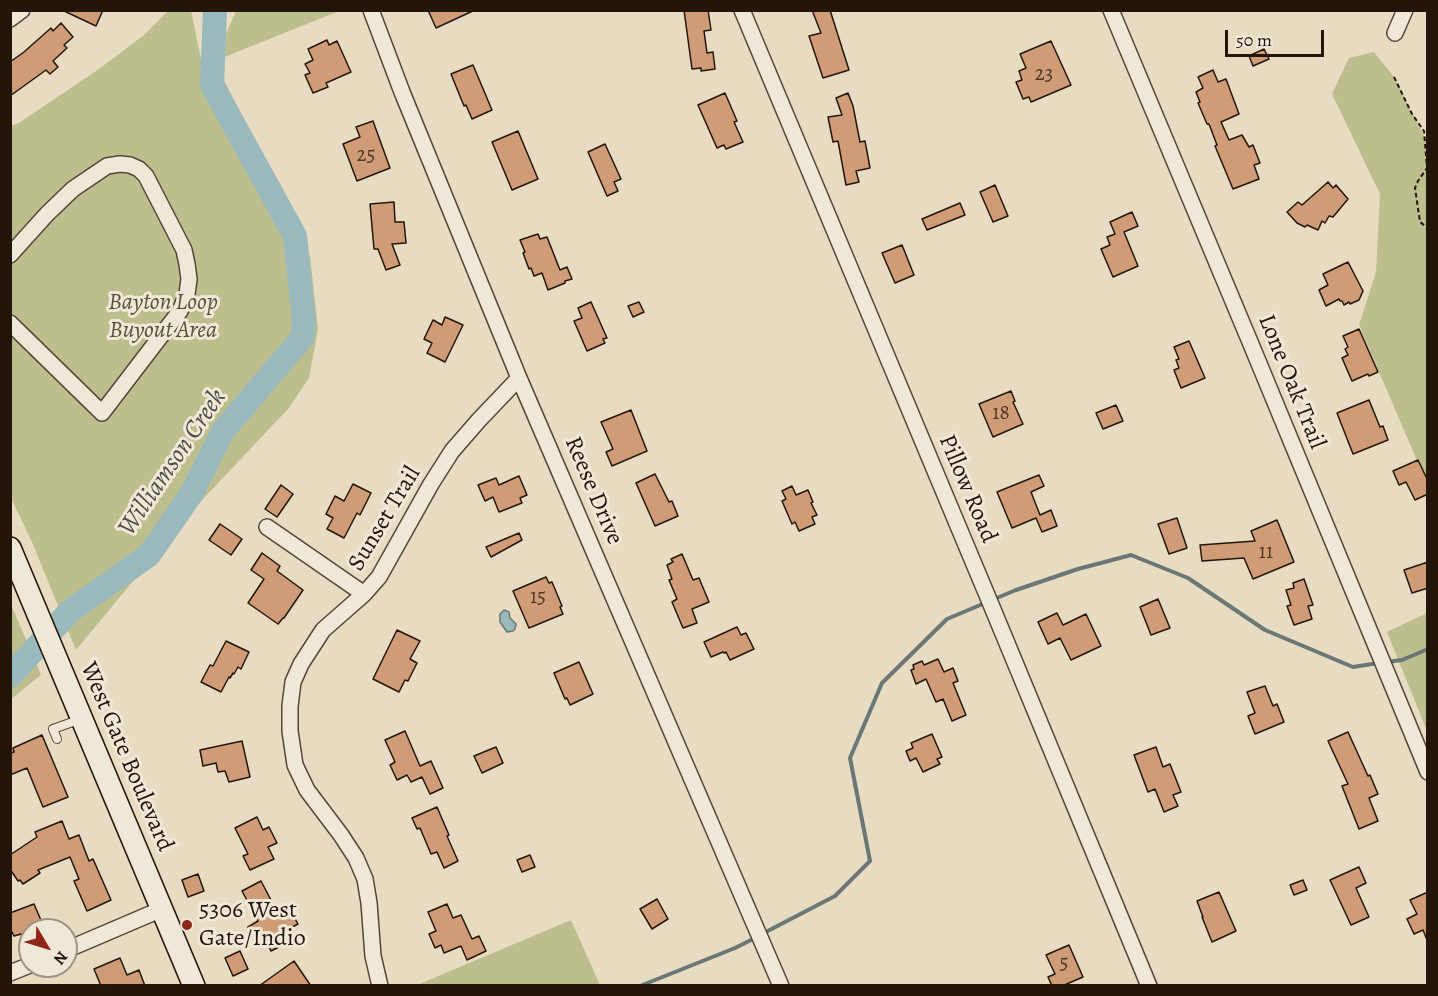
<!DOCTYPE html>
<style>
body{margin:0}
#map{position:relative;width:1438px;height:996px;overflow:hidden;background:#e7dbc1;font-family:Alegreya,serif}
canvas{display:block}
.frame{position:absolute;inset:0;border:12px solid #23150a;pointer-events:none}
.north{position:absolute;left:18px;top:918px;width:60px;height:60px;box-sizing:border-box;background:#efe8d7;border:2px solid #9d9485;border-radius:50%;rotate:128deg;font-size:16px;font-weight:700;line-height:24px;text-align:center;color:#23150a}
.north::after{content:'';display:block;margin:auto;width:21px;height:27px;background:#8f2418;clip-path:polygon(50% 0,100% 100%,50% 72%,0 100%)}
.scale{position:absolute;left:1225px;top:30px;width:99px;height:27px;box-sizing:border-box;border:3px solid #23150a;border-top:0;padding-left:8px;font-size:18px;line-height:21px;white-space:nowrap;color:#23150a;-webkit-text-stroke:4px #efe8d7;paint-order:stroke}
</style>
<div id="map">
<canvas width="1438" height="996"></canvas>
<div class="frame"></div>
<div class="north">N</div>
<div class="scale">50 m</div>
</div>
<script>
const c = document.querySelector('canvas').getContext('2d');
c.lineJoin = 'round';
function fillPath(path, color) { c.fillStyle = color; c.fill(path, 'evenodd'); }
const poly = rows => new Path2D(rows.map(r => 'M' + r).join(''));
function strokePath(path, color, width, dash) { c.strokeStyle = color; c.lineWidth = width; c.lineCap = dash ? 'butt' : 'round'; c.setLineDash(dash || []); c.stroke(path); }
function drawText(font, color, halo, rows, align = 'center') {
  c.font = font + ' Alegreya,serif'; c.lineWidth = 6; c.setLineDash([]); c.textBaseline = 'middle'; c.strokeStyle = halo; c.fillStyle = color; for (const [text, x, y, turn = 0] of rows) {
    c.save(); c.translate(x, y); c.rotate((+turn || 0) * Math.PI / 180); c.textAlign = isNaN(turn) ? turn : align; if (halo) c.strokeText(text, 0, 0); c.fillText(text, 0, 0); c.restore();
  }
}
const green = poly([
 [168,11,191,11,201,59,222,58,223,41,236,11,339,11,222,58,224,80,295,223,310,256,318,329,309,378,288,409,187,516,76,650,32,542,11,498,11,126,19,123,99,69,144,35],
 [1374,52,1394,77,1424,136,1427,136,1427,484,1359,325,1376,272,1380,194,1332,94,1349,58],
 [10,602,41,675,11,699,10,699],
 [1427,613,1427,731,1387,632],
 [571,920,600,985,417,985]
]);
const water = poly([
 [504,610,509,612,510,618,516,624,515,629,513,631,507,632,500,622,500,614,504,610]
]);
const stream = poly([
 [992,600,1016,590,1078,569,1131,555,1188,578,1265,630,1353,667,1378,663],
 [1386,662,1402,660,1428,649],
 [762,934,835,896,870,861,850,758,882,683,947,619,985,603],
 [640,986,735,948,755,938]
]);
const river = poly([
 [10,676,70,611,149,555,192,493,223,431,302,338,304,321,295,236,212,85,215,10]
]);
const building = poly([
 [62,10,103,10,96,26,62,10],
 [428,10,475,10,436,28,428,10],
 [684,10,708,10,711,30,704,31,707,53,713,52,715,69,701,71,701,68,692,69,684,10],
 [812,10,830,10,849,70,823,78,809,36,821,33,812,10],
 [61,23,73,37,64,45,67,48,53,61,58,67,50,74,46,70,10,96,10,62,24,52,51,28,53,31,61,23],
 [327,40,329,45,337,41,351,72,326,83,328,87,313,93,305,75,310,73,305,64,313,60,308,49,327,40],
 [1051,41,1071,85,1031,102,1029,97,1023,99,1016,82,1022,80,1019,71,1026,68,1020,54,1051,41],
 [1264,49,1269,59,1253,66,1249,56,1264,49],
 [473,65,492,110,472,119,466,105,464,106,451,74,473,65],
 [1213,70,1218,82,1226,79,1239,114,1221,122,1229,140,1242,135,1249,147,1253,145,1260,163,1254,165,1259,179,1233,189,1215,146,1217,145,1209,124,1207,124,1198,103,1200,102,1196,92,1203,88,1198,77,1213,70],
 [725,93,737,121,734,122,743,142,726,149,724,145,717,148,698,105,725,93],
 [848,93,853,106,860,142,865,141,870,168,856,171,859,182,846,185,838,141,833,142,828,117,842,115,836,98,848,93],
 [373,121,390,168,357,181,343,144,360,137,356,127,373,121],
 [518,131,538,179,512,190,492,142,518,131],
 [605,144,621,179,614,182,618,191,607,196,588,152,605,144],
 [1328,182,1333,188,1336,185,1348,199,1333,217,1329,216,1325,223,1322,221,1318,230,1307,225,1305,227,1297,223,1287,212,1298,202,1302,205,1328,182],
 [995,185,1008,216,993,222,980,192,995,185],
 [394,202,395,222,404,222,406,243,392,244,400,265,386,270,378,249,374,249,370,204,394,202],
 [960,203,965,215,927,230,922,219,960,203],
 [1132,212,1138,226,1124,232,1138,266,1113,277,1101,249,1110,245,1107,237,1115,234,1110,222,1132,212],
 [538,234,540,239,547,237,560,270,567,267,572,279,565,281,565,283,548,290,542,273,534,276,531,268,529,269,523,253,525,252,520,240,538,234],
 [902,245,914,275,895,283,882,253,902,245],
 [1348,262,1363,291,1359,300,1350,304,1349,302,1344,305,1342,301,1340,301,1339,299,1326,306,1319,290,1328,285,1323,274,1348,262],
 [591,302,607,338,603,339,605,343,587,351,574,321,582,318,578,308,591,302],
 [639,302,644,312,633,317,628,306,639,302],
 [445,317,463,325,445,362,427,353,432,343,424,339,433,320,442,325,445,317],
 [1359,329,1378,372,1369,376,1368,374,1352,381,1342,358,1348,355,1345,349,1348,347,1343,336,1359,329],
 [1189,341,1205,378,1181,388,1174,370,1179,368,1176,360,1179,359,1174,347,1189,341],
 [1011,391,1015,401,1013,402,1023,424,993,437,979,404,1011,391],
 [1369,400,1380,427,1383,426,1388,440,1353,454,1337,413,1369,400],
 [1116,405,1123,421,1103,429,1096,413,1116,405],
 [631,410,647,451,612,466,606,452,613,449,601,422,631,410],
 [1418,460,1428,481,1428,494,1415,500,1406,482,1399,485,1393,471,1418,460],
 [655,474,669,502,672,501,678,516,655,526,636,483,655,474],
 [1039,475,1044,486,1031,492,1040,515,1051,510,1057,526,1042,532,1036,518,1012,528,997,492,1039,475],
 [519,476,527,495,520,498,522,503,499,512,493,497,485,501,478,485,496,478,499,485,519,476],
 [353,484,371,493,360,515,357,513,344,538,327,529,333,518,326,514,335,496,344,501,353,484],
 [281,485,293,494,277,517,265,509,281,485],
 [792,486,796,495,808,490,813,502,811,503,817,515,812,517,815,524,799,531,795,522,792,524,782,501,786,499,782,491,792,486],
 [1177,518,1187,548,1169,554,1158,524,1177,518],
 [1277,520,1294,562,1253,579,1244,558,1202,561,1200,545,1255,541,1251,531,1277,520],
 [220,524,242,539,231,555,209,540,220,524],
 [519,533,522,540,491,557,486,547,519,533],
 [262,553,280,566,277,571,303,590,284,618,283,618,278,624,248,603,264,579,251,570,262,553],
 [682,554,693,580,699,578,709,602,692,609,697,623,683,628,672,602,677,599,669,580,672,579,667,565,673,562,671,559,682,554],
 [1428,562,1428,588,1412,593,1404,570,1428,562],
 [546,577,549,583,552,582,562,606,560,607,563,614,529,628,513,591,546,577],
 [1304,579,1313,605,1308,606,1312,619,1294,625,1287,606,1291,605,1286,590,1294,588,1293,583,1304,579],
 [1158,599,1170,628,1151,635,1140,607,1158,599],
 [1057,613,1063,625,1086,614,1101,646,1071,660,1060,638,1048,644,1038,622,1057,613],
 [737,627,741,635,746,633,754,649,730,660,726,652,724,653,723,652,711,657,704,642,737,627],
 [397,630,420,641,410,659,417,663,408,681,405,680,399,692,373,679,397,630],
 [226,641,249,652,241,669,238,667,234,674,233,673,230,678,229,677,221,692,201,682,210,665,213,666,226,641],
 [938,659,944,672,953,668,958,681,953,683,966,715,952,721,943,699,936,702,926,679,916,684,911,670,914,669,913,665,922,661,924,665,938,659],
 [579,662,593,694,570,705,567,698,565,699,554,673,579,662],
 [1265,686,1273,706,1277,704,1284,722,1255,734,1248,716,1255,713,1247,692,1265,686],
 [405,731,420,766,431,761,443,788,430,794,422,777,411,782,407,775,397,780,390,765,395,762,385,740,405,731],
 [1348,732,1368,776,1370,775,1378,794,1369,798,1378,821,1359,829,1342,786,1348,784,1328,741,1348,732],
 [932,734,942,757,937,759,940,764,923,772,916,758,910,761,906,751,913,748,911,743,932,734],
 [42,735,68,797,43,807,27,768,10,775,10,753,14,752,13,748,42,735],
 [242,741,250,777,229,782,225,771,218,772,216,763,203,766,200,750,242,741],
 [496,747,503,763,482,773,474,756,496,747],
 [1156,747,1163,767,1170,764,1181,792,1173,795,1178,806,1164,812,1155,789,1148,792,1134,755,1156,747],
 [437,807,449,835,447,836,458,861,444,868,437,852,431,854,420,828,417,829,412,818,437,807],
 [257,817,263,830,269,827,277,843,268,847,274,859,250,870,243,856,248,854,235,828,257,817],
 [62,821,69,839,79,835,89,861,93,859,111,900,87,911,74,881,79,879,70,857,38,870,40,873,23,884,20,880,18,881,10,869,10,855,37,837,35,832,62,821],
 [530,855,535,867,522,872,517,860,530,855],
 [1359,867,1366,883,1356,888,1369,917,1351,925,1330,880,1359,867],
 [198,874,204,891,188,897,182,880,198,874],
 [1303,880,1307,890,1294,895,1290,885,1303,880],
 [261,881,281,919,292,913,298,924,283,932,287,938,287,943,271,951,262,935,255,939,248,927,258,921,242,891,261,881],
 [1219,892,1236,931,1212,942,1202,917,1203,917,1197,901,1219,892],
 [1428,892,1428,940,1427,940,1423,930,1414,934,1407,919,1417,914,1410,900,1428,892],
 [657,899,668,919,652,929,640,909,657,899],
 [34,904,43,925,37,927,38,930,30,930,29,956,21,934,14,936,10,928,10,913,34,904],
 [447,904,453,918,461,915,472,939,479,936,486,951,467,960,461,946,444,953,441,945,435,948,429,934,436,931,428,912,447,904],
 [1069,945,1083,977,1062,986,1052,986,1048,977,1055,974,1046,955,1069,945],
 [240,951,248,969,233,976,225,958,240,951],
 [120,958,127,975,139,970,145,986,101,986,94,969,120,958],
 [294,961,311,986,259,986,294,961]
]);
const path = poly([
 [1394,77,1412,114,1424,131,1427,168,1418,181,1415,188,1420,222,1428,228]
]);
const service = poly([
 [57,739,53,729,81,719]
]);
const minor = poly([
 [371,10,402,92,519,378,781,986],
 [742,10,992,607,1149,986],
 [1111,10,1253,349,1428,772],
 [10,19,22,10],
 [1395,33,1405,10],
 [10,255,47,214,73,189,107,166,120,164,130,165,139,169,146,176,184,250,187,264,189,279,187,294,180,311,102,413,10,323],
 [267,527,364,594],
 [66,950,162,909],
 [10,973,30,965],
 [380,986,373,956,369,903,365,879,356,858,341,835,307,790,295,765,290,731,290,706,293,682,301,664,323,630,364,594,379,577,431,484,452,451,479,420,519,378]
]);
const secondary = poly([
 [10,548,194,986]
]);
const markers = [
 [187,925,6,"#8f2418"]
];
const numberNames = [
 ["23",1044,75],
 ["25",366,156],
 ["18",1001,414],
 ["11",1266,553],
 ["15",538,598],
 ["5",1064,964]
];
const parkNames = [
 ["Bayton Loop",163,303],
 ["Buyout Area",163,331]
];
const streetNames = [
 ["Lone Oak Trail",1291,382,68],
 ["Pillow Road",967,489,67],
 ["Reese Drive",593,491,67],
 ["Sunset Trail",385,519,-59],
 ["West Gate Boulevard",126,757,67]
];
const poiNames = [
 ["5306 West",199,911],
 ["Gate/Indio",199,939]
];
const waterNames = [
 ["Williamson Creek",173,463,-56]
];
fillPath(green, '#bdbe8e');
fillPath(water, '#9ab9bc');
strokePath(water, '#6a7775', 1.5);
strokePath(stream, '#6a7775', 4);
strokePath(river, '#9ab9bc', 24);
fillPath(building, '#cf9c77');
strokePath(building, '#23150a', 1.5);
strokePath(service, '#544638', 10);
strokePath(minor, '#544638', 18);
strokePath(secondary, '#23150a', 24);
strokePath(path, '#23150a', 2, [4.5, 3]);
strokePath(service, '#efe8d7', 8);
strokePath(minor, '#efe8d7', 15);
strokePath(secondary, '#efe8d7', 21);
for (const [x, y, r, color] of markers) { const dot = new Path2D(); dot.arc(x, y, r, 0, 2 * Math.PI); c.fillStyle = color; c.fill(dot); strokePath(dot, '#efe8d7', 2); }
drawText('21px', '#4e3725', null, numberNames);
drawText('italic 24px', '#595038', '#efe8d7', parkNames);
drawText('24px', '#23150a', '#efe8d7', streetNames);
drawText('24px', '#23150a', '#efe8d7', poiNames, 'left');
drawText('italic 26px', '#4d4e48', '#efe8d7', waterNames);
</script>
